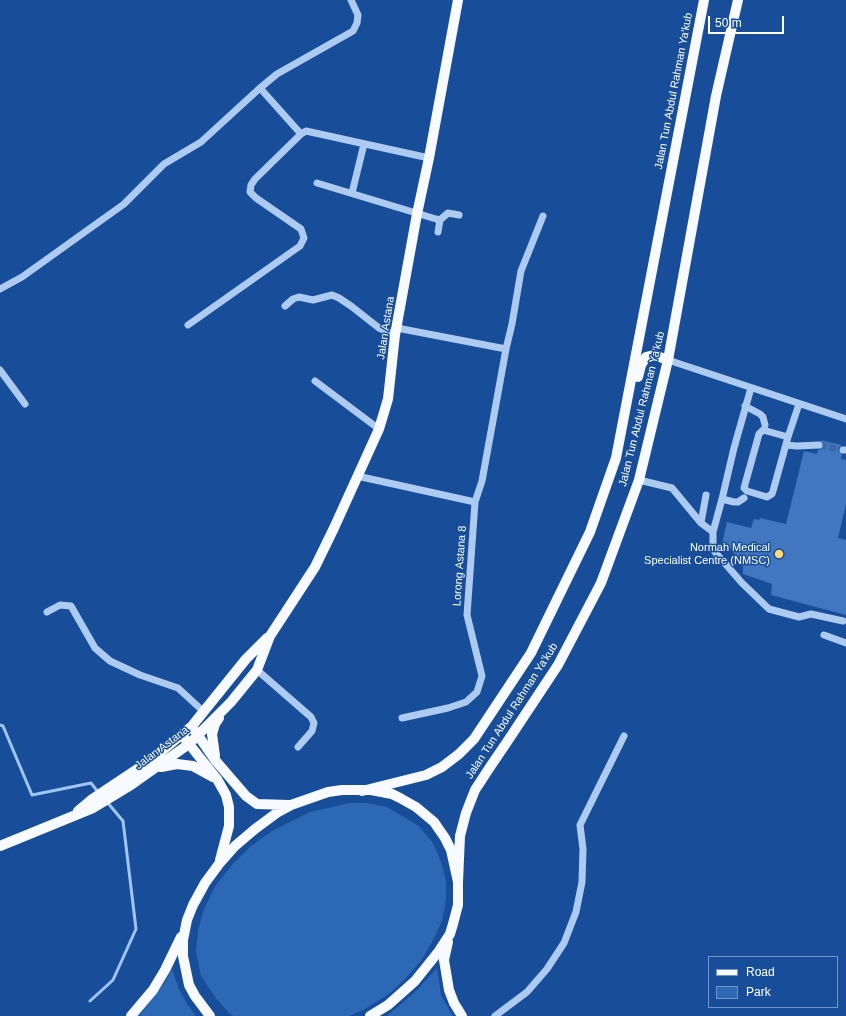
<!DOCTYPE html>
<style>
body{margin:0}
#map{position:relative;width:846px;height:1016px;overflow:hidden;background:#184e99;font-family:Arial,sans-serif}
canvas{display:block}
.legend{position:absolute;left:708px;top:956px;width:130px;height:52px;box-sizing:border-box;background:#184e99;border:1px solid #7495c2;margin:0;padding:5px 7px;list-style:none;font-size:12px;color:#fff}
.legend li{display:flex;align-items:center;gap:8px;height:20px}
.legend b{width:20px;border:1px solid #7495c2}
.scale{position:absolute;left:708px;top:16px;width:76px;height:18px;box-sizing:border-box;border:2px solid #fff;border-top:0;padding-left:5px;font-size:12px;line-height:14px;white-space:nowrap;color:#fff;-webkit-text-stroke:3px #184e99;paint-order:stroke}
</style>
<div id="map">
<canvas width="846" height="1016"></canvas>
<ul class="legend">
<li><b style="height:5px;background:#f7faff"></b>Road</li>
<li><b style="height:11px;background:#2c68b6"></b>Park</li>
</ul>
<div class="scale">50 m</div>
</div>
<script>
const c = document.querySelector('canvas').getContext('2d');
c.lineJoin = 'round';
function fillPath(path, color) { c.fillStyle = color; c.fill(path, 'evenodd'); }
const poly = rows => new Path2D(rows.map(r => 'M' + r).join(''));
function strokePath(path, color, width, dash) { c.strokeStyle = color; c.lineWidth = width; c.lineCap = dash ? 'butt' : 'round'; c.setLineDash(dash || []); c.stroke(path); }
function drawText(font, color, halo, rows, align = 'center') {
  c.font = font + ' Arial,sans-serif'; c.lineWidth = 3; c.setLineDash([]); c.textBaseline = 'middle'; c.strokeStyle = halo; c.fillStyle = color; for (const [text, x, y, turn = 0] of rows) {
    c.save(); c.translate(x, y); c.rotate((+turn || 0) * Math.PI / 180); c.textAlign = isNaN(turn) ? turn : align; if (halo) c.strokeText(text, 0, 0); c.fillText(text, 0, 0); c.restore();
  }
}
const green = poly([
 [350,803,367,803,387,807,419,826,433,843,441,862,446,881,446,900,442,921,432,942,421,961,404,980,390,993,378,1001,363,1010,349,1016,234,1016,230,1014,215,997,201,976,196,952,198,930,204,909,216,885,232,865,251,846,272,831,310,812],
 [437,968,441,995,453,1016,387,1016,416,991],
 [172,969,179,989,187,1004,196,1016,139,1016,165,982]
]);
const stream = poly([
 [0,725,3,726,32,795,91,783,98,792],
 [90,1001,113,980,136,929,123,821,107,802]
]);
const building = poly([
 [820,440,842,445,839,447,838,450,842,455,841,459,846,460,846,504,838,538,846,540,846,615,771,595,772,584,743,574,743,567,729,546,722,544,727,522,751,528,754,519,759,520,760,518,786,524,804,451,817,454,818,450,821,449,824,447,823,443]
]);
const minorTunnel = poly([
 [819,445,843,450]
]);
const minor = poly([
 [351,0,358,15,357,23,353,31,277,74,260,88,301,134,306,131,429,158],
 [317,183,436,219,440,220,448,213,459,215],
 [352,193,364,144],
 [438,232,440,220],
 [0,289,22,277,124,204,164,164,201,142,260,88],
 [285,306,293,299,299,297,313,300,332,295,339,298,351,306,379,328,395,335],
 [188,325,300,246,304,238,301,229,256,198,250,192,251,185,255,179,301,134],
 [397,328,506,349],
 [668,360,846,419],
 [0,370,25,404],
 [315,381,379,429],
 [751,388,734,448,722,499,713,532,713,548,715,552,742,583,769,609,799,617,811,614,843,621],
 [745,406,760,414,763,417,765,425],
 [763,430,788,437,773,491,772,494,767,497,747,491,744,488,759,434,763,430],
 [788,437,799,404],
 [786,445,797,446,819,445],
 [843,450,846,450],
 [357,476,475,502],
 [639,480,672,488,701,523,713,532],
 [722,499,734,502,738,502,744,498],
 [701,523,706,495],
 [47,612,60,605,71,606,95,648,110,661,140,675,178,688,204,712],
 [824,635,846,643],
 [257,670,311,717,314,723,312,731,298,747],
 [402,718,448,708,466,702,477,692,482,676,467,615,475,502,482,481,506,349,512,324,521,271,543,216],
 [495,1016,527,992,547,969,564,943,576,912,582,882,583,849,580,825,624,736]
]);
const major = poly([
 [638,377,641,365,646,357,654,355,668,360],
 [195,731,215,760,246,796,257,804,289,805],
 [185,739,217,779,226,795,229,807,229,826,220,860],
 [215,756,212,734,215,724,219,718],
 [161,767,177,764,193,766,213,777],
 [362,791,426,775,442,767,459,754,474,739,531,653,590,532,616,458,704,0],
 [78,811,91,800,151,760,192,726,246,659,267,638],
 [0,846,93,808,131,785,189,744,231,702,257,670,270,636,315,567,334,528,379,429,388,399,395,335,417,214,429,158,458,0],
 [458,882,460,836,466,813,475,790,490,767,507,742,558,665,601,583,639,480,668,360,716,96,738,0],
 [448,942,444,960,449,990,454,1003,462,1016],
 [131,1016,153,990,165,970,181,937],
 [210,1016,195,996,189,985,183,956,183,940,187,920,193,905,205,883,219,864,235,846,255,829,278,812,291,805,328,792,342,790,371,790,392,794,400,798,416,807,434,822,445,838,451,850,458,882,458,905,453,924,450,934,439,951,415,981,388,1005,370,1016]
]);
const markers = [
 [779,554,5,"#ffd86d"]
];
const streetNames = [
 ["Jalan Tun Abdul Rahman Ya'kub",674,91,-79],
 ["Jalan Astana",386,328,-81],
 ["Jalan Tun Abdul Rahman Ya'kub",642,409,-76],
 ["Lorong Astana 8",460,566,-86],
 ["Jalan Tun Abdul Rahman Ya'kub",512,711,-57],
 ["Jalan Astana",162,748,-37]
];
const poiNames = [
 ["Normah Medical",770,548],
 ["Specialist Centre (NMSC)",770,561]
];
fillPath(green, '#2c68b6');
strokePath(stream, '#a0c5f3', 3);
fillPath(building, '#4177c0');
strokePath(minorTunnel, '#3b69a8', 7, [7, 3.5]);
strokePath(minor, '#adcbf1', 7);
strokePath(major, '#f7faff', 10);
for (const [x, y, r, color] of markers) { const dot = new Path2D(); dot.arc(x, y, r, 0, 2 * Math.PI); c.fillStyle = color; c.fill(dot); strokePath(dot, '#184e99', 1.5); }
drawText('11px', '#fff', '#184e99', streetNames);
drawText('11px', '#fff', '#184e99', poiNames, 'right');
</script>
